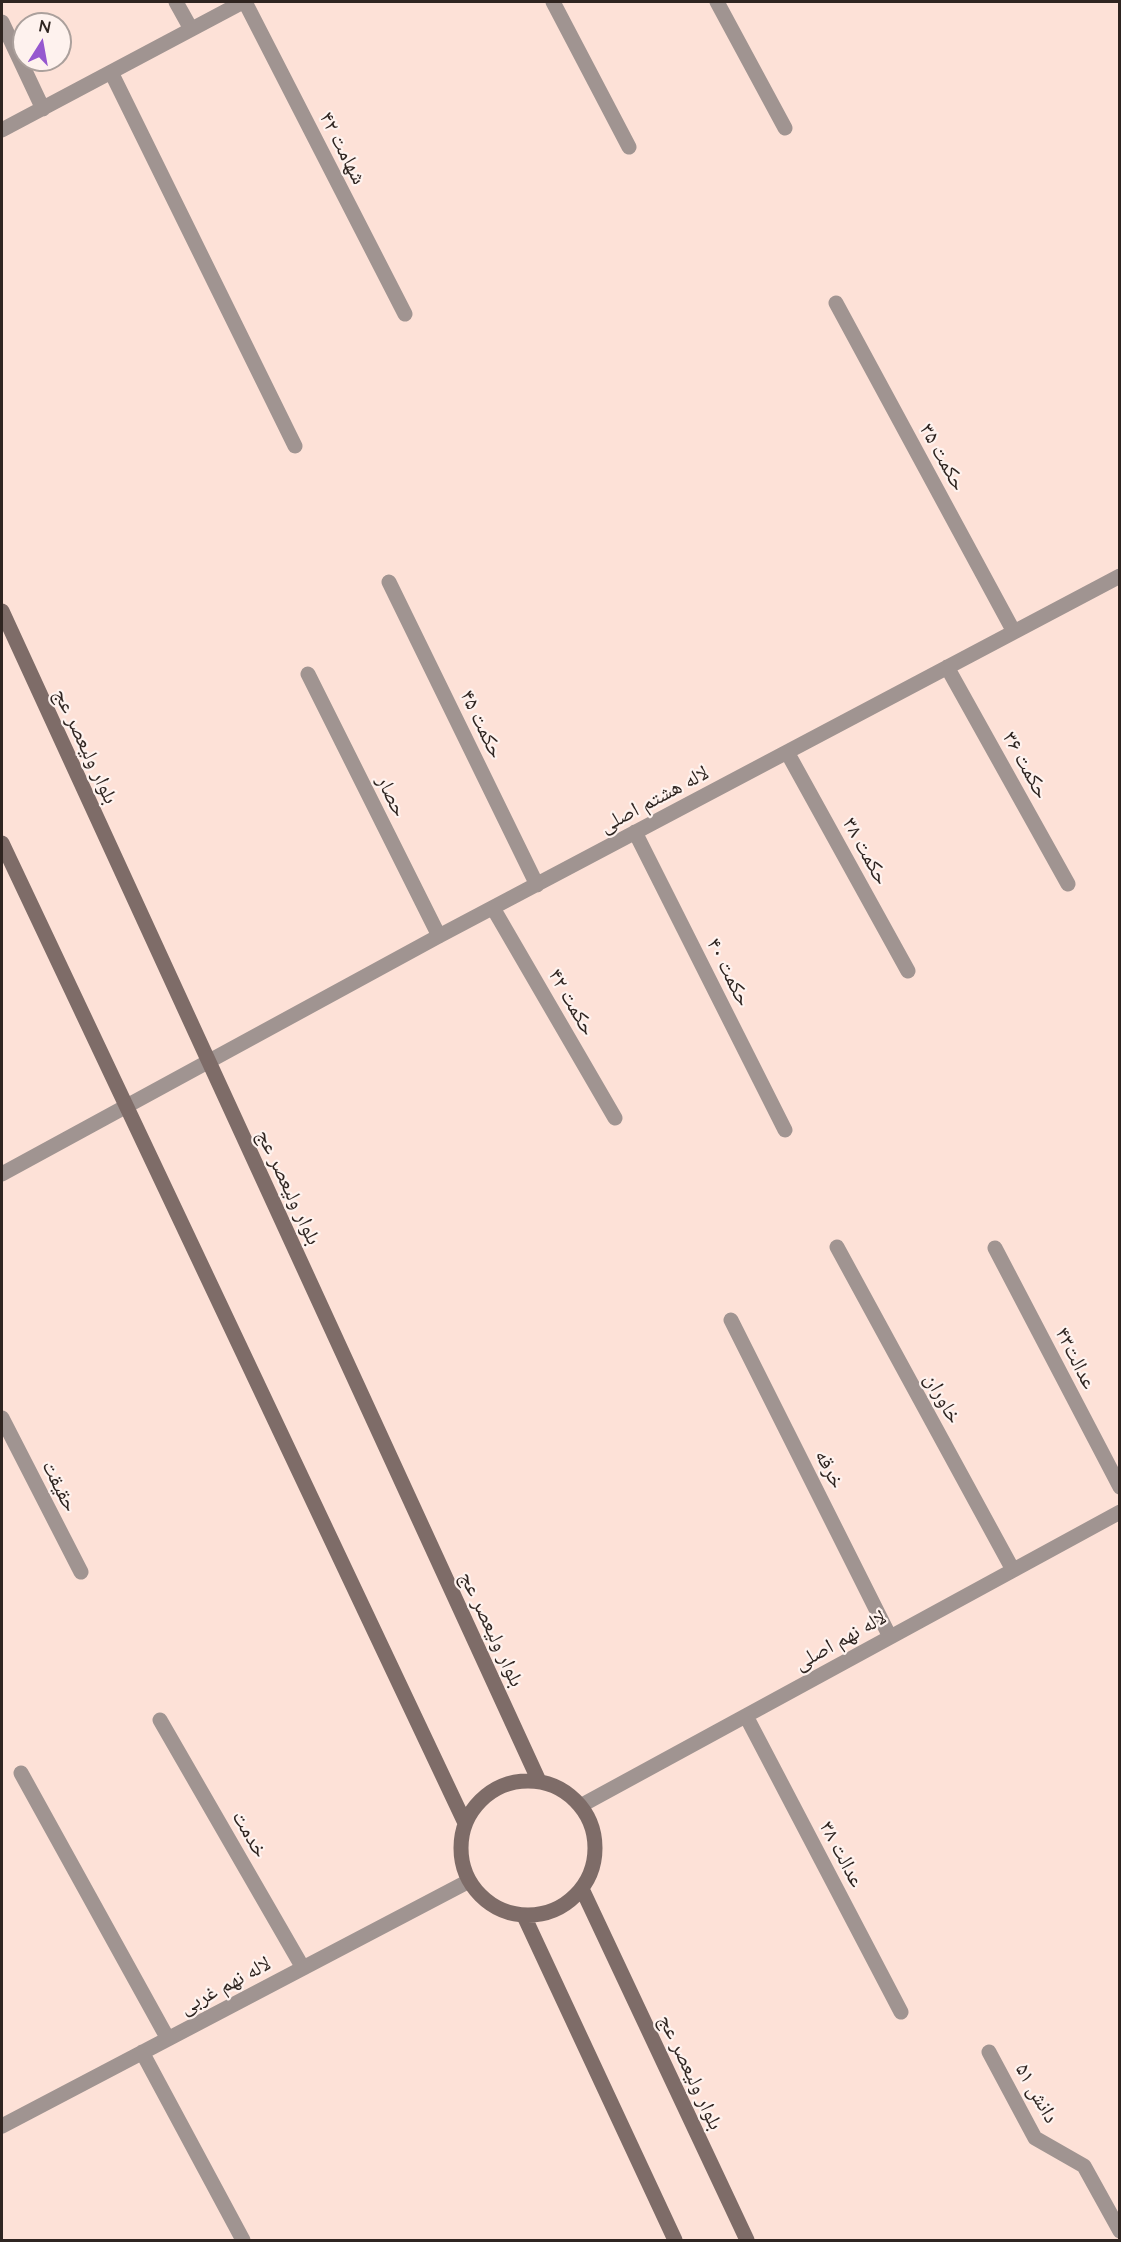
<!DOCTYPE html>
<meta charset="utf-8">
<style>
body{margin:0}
#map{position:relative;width:1121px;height:2242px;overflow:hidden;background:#fde1d7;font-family:Lato,sans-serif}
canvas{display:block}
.frame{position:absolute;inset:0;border:3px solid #2f2521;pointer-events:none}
.north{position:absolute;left:12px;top:12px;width:60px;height:60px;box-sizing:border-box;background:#fef2ee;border:2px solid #aba09c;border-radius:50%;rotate:11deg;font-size:16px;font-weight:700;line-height:24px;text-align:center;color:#2f2521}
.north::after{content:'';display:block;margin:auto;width:21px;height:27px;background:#9658cf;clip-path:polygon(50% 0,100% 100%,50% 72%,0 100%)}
</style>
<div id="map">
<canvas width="1121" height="2242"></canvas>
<div class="frame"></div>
<div class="north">N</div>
</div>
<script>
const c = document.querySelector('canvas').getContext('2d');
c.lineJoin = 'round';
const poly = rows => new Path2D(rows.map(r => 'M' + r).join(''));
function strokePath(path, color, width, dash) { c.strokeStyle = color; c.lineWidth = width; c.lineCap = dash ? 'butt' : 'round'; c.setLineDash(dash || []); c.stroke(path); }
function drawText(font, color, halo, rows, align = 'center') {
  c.font = font + ' Lato,"Noto Naskh Arabic",sans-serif'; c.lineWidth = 4.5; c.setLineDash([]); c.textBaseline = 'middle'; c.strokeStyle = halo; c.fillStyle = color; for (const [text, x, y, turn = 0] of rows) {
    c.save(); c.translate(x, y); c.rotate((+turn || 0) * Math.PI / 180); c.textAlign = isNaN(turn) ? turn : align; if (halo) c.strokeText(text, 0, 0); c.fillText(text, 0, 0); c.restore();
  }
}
const minor = poly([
 [176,2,191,29],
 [245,2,405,314],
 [553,2,629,147],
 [717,2,785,128],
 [2,22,43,109],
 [111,72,295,446],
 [2,130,243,2],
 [836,303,1014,632],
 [389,582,537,885],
 [947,667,1068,884],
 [308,674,439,936],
 [787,752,908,971],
 [635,832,785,1130],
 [493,908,615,1118],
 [2,1174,439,936,1120,576],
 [837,1247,1013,1570],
 [995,1248,1120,1487],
 [731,1320,890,1637],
 [2,1418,81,1572],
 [746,1716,901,2012],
 [160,1720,303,1968],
 [21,1773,168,2039],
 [582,1805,1120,1512],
 [142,2052,243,2240],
 [989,2052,1035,2138,1084,2166,1120,2231],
 [2,2126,469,1881]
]);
const secondary = poly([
 [2,611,539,1781],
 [2,843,465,1823],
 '461 1848a67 67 0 1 1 134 0a67 67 0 1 1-134 0Z',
 [582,1889,747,2240],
 [524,1916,675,2240]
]);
const streetNames = [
 ["شهامت ۴۲",343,148,63],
 ["حکمت ۳۵",943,457,61],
 ["حکمت ۴۵",482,724,64],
 ["بلوار ولیعصر عج",86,746,65],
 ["حکمت ۳۶",1026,765,61],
 ["حصار",392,796,64],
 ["لاله هشتم اصلی",654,799,-28],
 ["حکمت ۳۸",866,851,61],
 ["حکمت ۴۰",729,972,63],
 ["حکمت ۴۲",572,1002,60],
 ["بلوار ولیعصر عج",289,1187,65],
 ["عدالت۴۳",1076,1358,63],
 ["خاوران",943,1398,61],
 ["خرقه",830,1469,63],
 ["حقیقت",60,1486,63],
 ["بلوار ولیعصر عج",492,1629,65],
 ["لاله نهم اصلی",840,1640,-29],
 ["خدمت",250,1834,60],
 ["عدالت ٣٨",842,1854,62],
 ["لاله نهم غربی",225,1985,-28],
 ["بلوار ولیعصر عج",691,2072,65],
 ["دانش ۵۱",1037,2093,60]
];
strokePath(minor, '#a09491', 15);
strokePath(secondary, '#7e6c68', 15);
drawText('21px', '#2f2521', '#fef2ee', streetNames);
</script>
